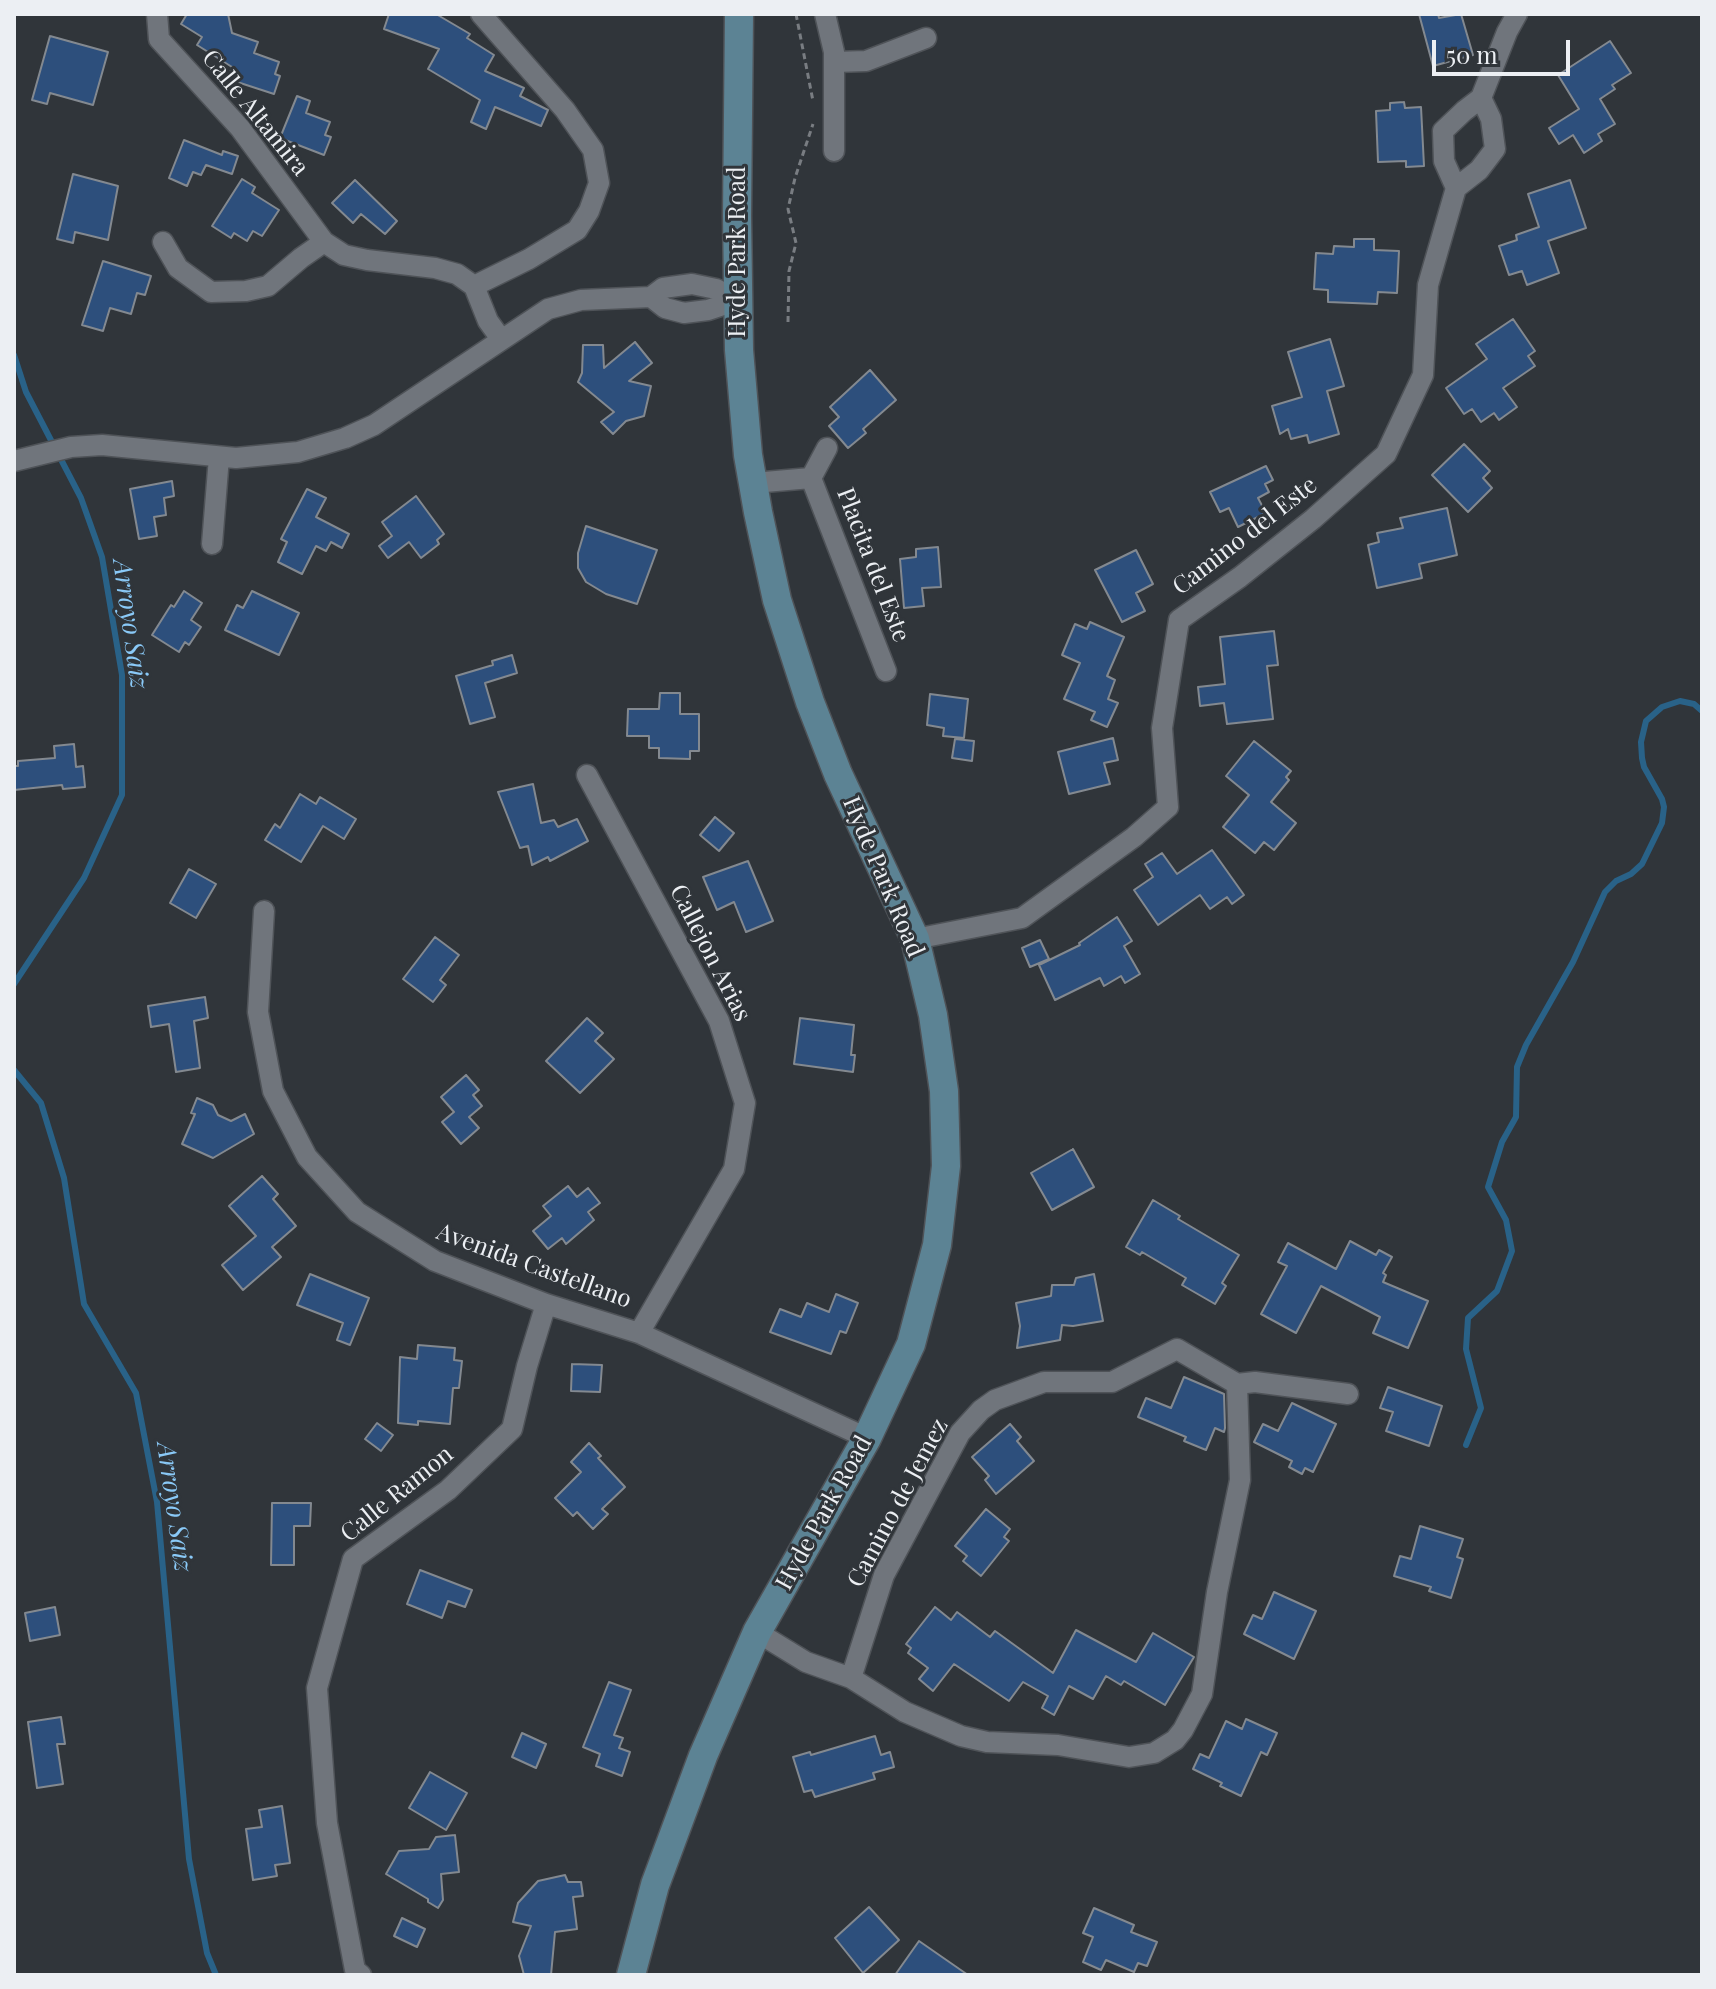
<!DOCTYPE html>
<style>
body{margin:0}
#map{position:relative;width:1716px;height:1989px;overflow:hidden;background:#30353a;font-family:"Playfair Display",serif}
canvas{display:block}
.frame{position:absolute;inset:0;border:16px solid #eceff3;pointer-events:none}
.scale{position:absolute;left:1432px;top:40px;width:138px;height:36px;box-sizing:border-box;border:4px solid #eceff3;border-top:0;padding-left:10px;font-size:24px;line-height:28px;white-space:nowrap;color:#eceff3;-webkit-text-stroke:6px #30353a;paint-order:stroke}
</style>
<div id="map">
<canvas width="1716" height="1989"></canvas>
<div class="frame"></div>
<div class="scale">50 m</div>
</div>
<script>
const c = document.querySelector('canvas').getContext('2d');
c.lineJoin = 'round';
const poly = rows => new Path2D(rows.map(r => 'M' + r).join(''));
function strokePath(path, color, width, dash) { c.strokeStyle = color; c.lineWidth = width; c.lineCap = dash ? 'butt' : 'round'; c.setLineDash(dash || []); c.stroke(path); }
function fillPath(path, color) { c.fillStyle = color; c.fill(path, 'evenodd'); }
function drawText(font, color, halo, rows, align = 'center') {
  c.font = font + ' "Playfair Display",serif'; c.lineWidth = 6; c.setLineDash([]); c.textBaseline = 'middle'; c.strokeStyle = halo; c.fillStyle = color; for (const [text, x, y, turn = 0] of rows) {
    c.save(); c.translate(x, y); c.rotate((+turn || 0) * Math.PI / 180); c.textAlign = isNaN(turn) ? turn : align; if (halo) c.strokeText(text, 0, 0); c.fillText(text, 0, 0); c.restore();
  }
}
const stream = poly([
 [14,355,26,392,81,498,102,557,122,675,122,795,84,878,14,984],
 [14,1070,41,1103,64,1178,84,1304,136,1393,157,1502,189,1859,207,1953,216,1975],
 [1466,1445,1481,1408,1466,1349,1468,1318,1497,1291,1512,1251,1506,1220,1488,1187,1502,1142,1516,1117,1517,1067,1526,1045,1573,962,1605,892,1616,881,1631,874,1642,864,1662,823,1664,807,1662,799,1644,767,1642,758,1641,742,1646,721,1662,707,1680,701,1694,704,1702,711]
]);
const building = poly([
 [187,14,228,14,232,33,258,42,254,53,279,62,275,74,280,76,274,94,228,79,232,67,197,45,202,37,181,24,187,14],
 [389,14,436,14,470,34,467,38,494,55,485,71,524,88,520,96,548,110,541,126,495,107,486,129,471,122,480,100,428,69,439,49,384,29,389,14],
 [1419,14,1438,14,1439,18,1461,14,1473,55,1433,66,1419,14],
 [50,36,108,52,93,105,50,93,47,104,32,100,50,36],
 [1610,41,1631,73,1612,85,1615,89,1600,99,1615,124,1598,134,1602,141,1584,153,1573,135,1559,144,1549,128,1579,109,1558,75,1610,41],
 [297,96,310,101,306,113,330,122,325,135,331,137,324,155,280,138,297,96],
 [1404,102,1405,108,1421,107,1424,166,1406,167,1406,161,1378,162,1376,111,1390,110,1390,103,1404,102],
 [184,140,222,155,223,151,238,156,232,174,206,165,201,175,193,172,187,186,169,178,184,140],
 [73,174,118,186,108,240,75,232,73,243,57,239,73,174],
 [242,179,255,187,252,193,279,210,262,236,253,231,247,241,234,233,231,238,212,226,242,179],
 [355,180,397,221,385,234,361,214,353,223,332,203,355,180],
 [1570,180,1586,228,1548,241,1559,273,1527,285,1522,271,1509,275,1499,246,1517,240,1516,235,1539,227,1528,194,1570,180],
 [1354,239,1374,239,1374,250,1399,251,1397,293,1378,292,1377,304,1328,302,1328,290,1314,289,1316,253,1333,254,1334,246,1354,247,1354,239],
 [103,261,151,276,145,295,137,293,131,314,110,308,103,331,82,325,103,261],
 [1513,319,1535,351,1528,356,1535,366,1503,388,1517,407,1499,420,1494,413,1481,422,1472,409,1464,414,1446,388,1487,359,1476,344,1513,319],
 [1330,339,1344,386,1327,391,1339,434,1309,443,1307,435,1291,439,1288,429,1280,434,1272,406,1302,397,1288,352,1330,339],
 [635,342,652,363,629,381,651,386,644,416,626,421,613,434,601,422,614,412,578,382,582,373,583,345,603,345,604,368,635,342],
 [870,370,896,400,863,429,866,433,848,448,829,426,839,417,830,407,870,370],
 [1464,444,1490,471,1483,478,1492,488,1468,512,1432,475,1464,444],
 [1266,466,1273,480,1265,484,1269,492,1258,498,1266,513,1238,527,1229,508,1220,512,1210,492,1266,466],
 [172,481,174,496,164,498,166,515,154,517,157,536,139,539,130,489,172,481],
 [307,489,326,498,316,517,349,534,342,548,331,542,326,551,316,546,302,574,278,562,287,542,281,539,307,489],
 [416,496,444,534,437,540,439,544,421,558,409,542,388,558,379,546,392,536,382,522,416,496],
 [1447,508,1457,555,1419,564,1422,578,1377,588,1368,545,1379,542,1377,533,1403,528,1400,518,1447,508],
 [586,526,657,550,637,604,606,594,586,582,578,568,578,553,586,526],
 [938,547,941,587,922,588,924,606,904,608,900,559,916,557,916,549,938,547],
 [1136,550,1153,584,1136,593,1145,611,1122,622,1095,570,1136,550],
 [184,591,202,603,191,620,201,627,189,645,185,642,179,652,152,635,171,605,174,607,184,591],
 [252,591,299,613,279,655,225,630,237,605,243,608,252,591],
 [1090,622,1124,637,1107,676,1115,680,1108,699,1118,703,1107,727,1091,720,1095,712,1064,699,1080,663,1062,655,1075,624,1087,629,1090,622],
 [1274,631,1278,665,1267,666,1273,719,1227,724,1224,703,1200,706,1198,687,1225,684,1220,637,1274,631],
 [512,655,517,673,485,683,495,717,470,724,456,676,493,665,492,661,512,655],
 [660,693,680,693,680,714,699,714,699,751,690,751,690,759,659,758,659,748,649,748,649,736,627,736,628,709,659,709,660,693],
 [930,694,968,699,964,738,943,736,944,728,927,725,930,694],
 [1113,738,1118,760,1104,763,1110,784,1069,794,1058,752,1113,738],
 [955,739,974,741,972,761,952,758,955,739],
 [1254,741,1291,771,1286,777,1289,780,1271,802,1296,823,1274,850,1264,842,1255,853,1223,827,1249,795,1226,776,1254,741],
 [74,744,76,767,83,766,85,787,63,789,62,785,14,790,14,766,18,766,18,761,55,758,54,746,74,744],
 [533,784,541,823,554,820,558,827,577,819,588,841,550,861,548,857,532,865,528,846,520,848,498,792,533,784],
 [300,794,316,804,320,797,356,819,344,839,323,826,301,862,265,840,275,824,280,828,300,794],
 [715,817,734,833,719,851,700,835,715,817],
 [1212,850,1244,895,1232,904,1227,897,1210,909,1200,895,1158,925,1134,890,1153,877,1145,864,1162,853,1177,874,1212,850],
 [748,861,773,921,746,932,734,902,717,910,703,877,748,861],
 [189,869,216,884,196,918,170,903,189,869],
 [1117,917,1132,941,1124,946,1140,974,1125,983,1121,976,1104,986,1100,978,1055,1000,1039,965,1080,945,1079,943,1117,917],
 [435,937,459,955,440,980,446,985,433,1002,403,979,435,937],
 [1040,940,1049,959,1030,967,1022,948,1040,940],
 [205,997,208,1018,194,1021,200,1068,176,1072,169,1024,151,1027,148,1006,205,997],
 [587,1018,603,1033,595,1041,614,1059,580,1093,546,1061,587,1018],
 [800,1018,854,1025,851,1055,855,1055,853,1072,794,1064,800,1018],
 [466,1075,479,1090,473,1095,482,1106,469,1117,479,1128,461,1144,442,1122,454,1112,441,1097,466,1075],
 [197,1098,213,1105,218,1115,231,1121,245,1114,254,1134,213,1158,182,1144,195,1114,191,1113,197,1098],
 [1073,1149,1094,1187,1052,1210,1031,1173,1073,1149],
 [262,1176,278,1194,273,1199,296,1226,272,1247,281,1257,243,1290,222,1265,256,1236,229,1206,262,1176],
 [568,1186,577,1197,588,1188,600,1203,588,1212,594,1220,566,1244,562,1238,548,1249,533,1231,551,1216,543,1206,568,1186],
 [1153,1200,1180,1216,1178,1219,1239,1255,1222,1283,1226,1286,1215,1304,1182,1285,1186,1278,1142,1252,1140,1255,1126,1247,1153,1200],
 [1350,1241,1376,1255,1379,1250,1392,1257,1383,1273,1386,1275,1383,1282,1428,1301,1408,1348,1373,1333,1380,1317,1321,1286,1296,1333,1261,1314,1287,1266,1278,1262,1288,1243,1336,1269,1350,1241],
 [310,1274,369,1298,350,1345,337,1340,343,1323,297,1305,310,1274],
 [1094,1274,1103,1321,1073,1326,1062,1325,1060,1340,1017,1348,1020,1326,1016,1303,1051,1296,1052,1285,1074,1285,1076,1278,1094,1274],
 [836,1294,858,1303,846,1333,840,1331,831,1354,770,1332,780,1309,801,1317,807,1303,829,1312,836,1294],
 [418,1345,455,1348,454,1360,462,1361,459,1388,453,1388,450,1424,418,1421,418,1425,398,1423,400,1357,417,1359,418,1345],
 [572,1364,602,1365,600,1392,571,1391,572,1364],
 [1184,1377,1224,1394,1225,1428,1224,1432,1215,1428,1206,1450,1184,1441,1186,1437,1138,1417,1146,1398,1171,1408,1184,1377],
 [1388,1387,1442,1406,1429,1446,1386,1431,1393,1412,1380,1408,1388,1387],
 [1292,1403,1336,1424,1313,1472,1305,1468,1302,1474,1289,1467,1292,1461,1254,1442,1263,1424,1278,1431,1292,1403],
 [377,1423,393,1435,381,1451,365,1439,377,1423],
 [1010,1424,1021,1437,1017,1441,1034,1461,996,1494,985,1480,989,1476,972,1457,1010,1424],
 [589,1443,601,1456,598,1458,625,1487,602,1509,608,1514,593,1529,577,1512,573,1516,555,1498,581,1472,571,1462,589,1443],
 [272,1503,311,1503,310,1526,294,1526,294,1565,271,1565,272,1503],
 [986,1509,1010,1529,1004,1537,1009,1541,981,1576,963,1561,967,1556,955,1546,986,1509],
 [1420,1526,1463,1539,1457,1557,1463,1559,1451,1598,1429,1591,1431,1587,1394,1576,1400,1556,1411,1559,1420,1526],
 [420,1570,472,1590,465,1607,448,1601,442,1618,407,1604,420,1570],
 [1274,1592,1316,1611,1294,1659,1244,1634,1253,1615,1262,1619,1274,1592],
 [55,1607,60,1635,30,1641,25,1613,55,1607],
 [935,1607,951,1620,957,1612,990,1637,995,1631,1053,1673,1076,1630,1136,1662,1153,1633,1194,1657,1165,1705,1124,1681,1121,1685,1106,1676,1093,1699,1069,1686,1054,1715,1042,1708,1048,1696,1023,1682,1009,1701,954,1664,933,1691,919,1679,928,1668,908,1653,911,1648,906,1644,935,1607],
 [609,1682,631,1690,614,1735,623,1738,619,1748,630,1752,622,1776,596,1766,600,1754,583,1747,609,1682],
 [61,1717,65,1744,57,1744,63,1784,37,1788,28,1722,61,1717],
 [1246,1719,1277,1733,1267,1755,1261,1752,1241,1796,1220,1786,1222,1783,1193,1769,1200,1754,1209,1758,1226,1721,1242,1729,1246,1719],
 [522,1733,546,1744,536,1768,512,1757,522,1733],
 [875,1736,881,1755,890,1752,894,1767,873,1773,875,1779,815,1797,812,1790,804,1792,793,1757,810,1752,811,1755,875,1736],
 [430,1772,467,1793,446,1830,409,1808,430,1772],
 [282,1806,290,1863,275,1865,277,1876,253,1880,246,1829,262,1827,259,1810,282,1806],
 [455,1835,459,1872,441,1874,443,1900,438,1908,428,1902,428,1899,386,1874,399,1851,429,1849,436,1837,455,1835],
 [565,1875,568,1882,581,1882,583,1896,573,1897,577,1929,555,1932,551,1975,524,1975,519,1956,531,1926,513,1922,518,1903,538,1881,565,1875],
 [869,1907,899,1940,863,1973,835,1938,869,1907],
 [1094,1908,1134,1925,1131,1932,1157,1942,1147,1966,1138,1963,1134,1972,1106,1960,1101,1970,1083,1962,1093,1937,1083,1933,1094,1908],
 [402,1918,425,1929,417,1947,394,1936,402,1918],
 [919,1941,968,1975,895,1975,919,1941]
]);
const path = poly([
 [796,14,813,101],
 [788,322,789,271,796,243,788,209,795,178,813,124]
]);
const street = poly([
 [157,14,159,39,240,128,324,242,344,255,367,260,435,268,457,274,474,286,488,321,501,339],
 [825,14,834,52,834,151],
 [835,62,866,61,926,38],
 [1456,188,1444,161,1443,131,1464,111,1481,98,1507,32,1517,14],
 [163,242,178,268,211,292,246,291,268,286,301,258,324,242],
 [474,286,529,259,577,230,589,211,599,183,593,150,565,110,481,14],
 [651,297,665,308,684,313,708,310,738,300],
 [827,448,811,478,886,671],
 [14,461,71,447,102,445,236,458,298,452,345,438,374,425,548,309,581,300,651,297,663,288,692,284,716,289,738,300],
 [753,483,811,478],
 [212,544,219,457],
 [587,775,719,1021,745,1103,734,1169,639,1333],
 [264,911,258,1012,273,1091,307,1157,357,1212,435,1261,546,1304,639,1333,867,1438],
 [915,939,1022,918,1134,837,1168,807,1162,728,1179,620,1240,577,1313,519,1386,454,1423,375,1428,285,1456,188,1479,170,1495,149,1491,119,1481,98],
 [757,1632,806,1662,851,1678,905,1712,961,1736,987,1742,1058,1745,1129,1757,1154,1753,1175,1740,1183,1730,1202,1694,1217,1592,1240,1480,1237,1384],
 [851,1678,884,1575,960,1433,981,1410,995,1400,1044,1382,1112,1382,1177,1349,1237,1384,1255,1382,1348,1394],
 [361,1975,355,1970,327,1823,317,1688,353,1559,448,1490,512,1429,527,1366,546,1304]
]);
const secondary = poly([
 [631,1975,655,1885,703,1756,757,1632,867,1438,911,1344,937,1245,946,1166,944,1091,933,1015,915,939,838,774,810,702,777,600,758,512,748,455,739,350,737,216,739,14]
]);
const streetNames = [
 ["Calle Altamira",255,113,51],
 ["Hyde Park Road",738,252,-90],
 ["Camino del Este",1245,536,-38],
 ["Placita del Este",873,565,69],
 ["Hyde Park Road",883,877,67],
 ["Callejon Arias",710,953,63],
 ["Avenida Castellano",534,1266,20],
 ["Calle Ramon",397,1494,-39],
 ["Camino de Jemez",898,1503,-62],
 ["Hyde Park Road",824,1513,-61]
];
const waterNames = [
 ["Arroyo Saiz",130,624,82],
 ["Arroyo Saiz",174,1507,82]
];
strokePath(stream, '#296288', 6);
fillPath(building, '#2d4f7c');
strokePath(building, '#838990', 2);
strokePath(street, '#4f5358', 23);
strokePath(secondary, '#4f5358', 31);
strokePath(path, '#797d82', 3, [6, 4]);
strokePath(street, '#70757c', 20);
strokePath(secondary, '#5c8394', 28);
drawText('24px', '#eceff3', '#30353a', streetNames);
drawText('italic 26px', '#8ac9f7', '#30353a', waterNames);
</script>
